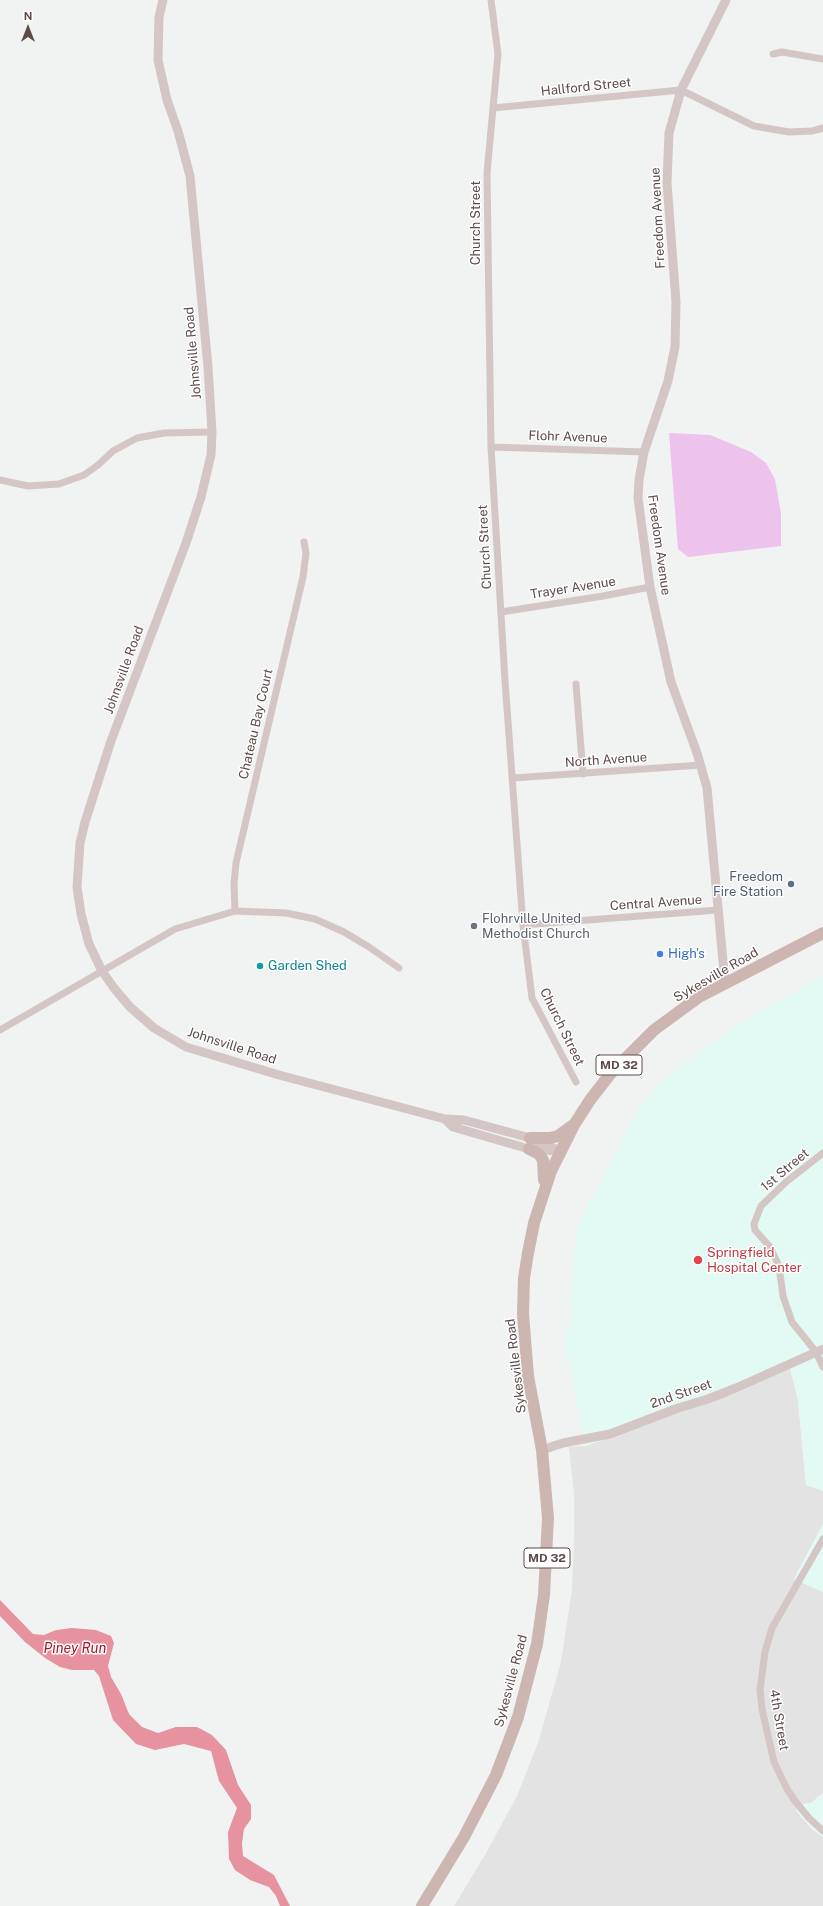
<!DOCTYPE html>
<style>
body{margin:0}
#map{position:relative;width:823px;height:1906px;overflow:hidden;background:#f0f3f2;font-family:"Public Sans",sans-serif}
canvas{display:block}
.north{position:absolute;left:8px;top:8px;width:40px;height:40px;-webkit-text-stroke:3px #fff;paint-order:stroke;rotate:0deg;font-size:11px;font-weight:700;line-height:16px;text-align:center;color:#5d4b49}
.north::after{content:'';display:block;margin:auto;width:14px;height:18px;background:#5d4b49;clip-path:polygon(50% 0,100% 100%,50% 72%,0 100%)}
</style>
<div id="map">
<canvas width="823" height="1906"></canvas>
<div class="north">N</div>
</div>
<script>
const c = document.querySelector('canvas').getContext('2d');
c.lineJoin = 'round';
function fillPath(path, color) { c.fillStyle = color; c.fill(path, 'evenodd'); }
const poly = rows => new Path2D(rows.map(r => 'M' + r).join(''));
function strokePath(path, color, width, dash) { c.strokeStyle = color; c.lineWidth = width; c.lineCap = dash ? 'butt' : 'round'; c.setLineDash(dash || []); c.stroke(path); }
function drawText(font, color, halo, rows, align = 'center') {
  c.font = font + ' "Public Sans",sans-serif'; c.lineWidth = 3; c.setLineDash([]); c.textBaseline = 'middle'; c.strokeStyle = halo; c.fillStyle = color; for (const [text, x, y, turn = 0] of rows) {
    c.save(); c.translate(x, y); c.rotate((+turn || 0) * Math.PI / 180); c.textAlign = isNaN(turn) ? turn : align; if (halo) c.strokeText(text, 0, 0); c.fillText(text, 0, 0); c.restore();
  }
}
const education = poly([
 [790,1368,798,1400,806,1485,823,1491,823,1524,794,1579,823,1592,823,1793,811,1803,804,1804,796,1811,813,1830,823,1837,823,1906,454,1906,485,1855,517,1796,538,1743,561,1662,572,1589,574,1542,574,1494,569,1447,586,1446,663,1416,734,1394]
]);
const medical = poly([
 [823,976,823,1491,806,1485,798,1400,790,1368,734,1394,682,1410,586,1446,564,1342,571,1313,570,1298,578,1223,635,1116,657,1085,687,1061,752,1016],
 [823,1524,823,1592,794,1579],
 [823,1793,823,1837,813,1830,796,1811,804,1804,811,1803]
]);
const green = poly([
 [669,433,710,435,751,452,766,463,775,479,781,514,781,546,688,557,678,549]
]);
const water = poly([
 [0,1600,33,1634,44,1635,56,1630,72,1628,96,1630,111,1636,114,1643,108,1666,111,1677,121,1694,129,1714,142,1727,158,1733,176,1727,197,1727,212,1735,226,1750,238,1785,251,1805,251,1819,244,1829,242,1843,243,1856,274,1875,290,1906,280,1906,276,1896,269,1887,250,1880,235,1870,229,1859,228,1832,237,1808,219,1781,211,1751,184,1744,155,1750,136,1744,113,1720,99,1676,94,1670,72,1670,60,1667,45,1658,25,1642,0,1616]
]);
const minor = poly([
 [491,0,498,54,487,173,491,447,505,681,523,925,532,998,576,1082],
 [773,54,782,52,823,59],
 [493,108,681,90,754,126,789,132,812,131,823,128],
 [491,447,644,452],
 [0,480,28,486,59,484,84,475,98,465,113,451,137,438,164,433,212,432],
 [501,612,603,596,650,587],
 [576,684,583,774],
 [513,778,701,765],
 [235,911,234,884,236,863,303,577,306,553,304,542],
 [523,925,718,910],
 [0,1030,175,929,235,911,286,913,315,919,344,932,369,947,399,968],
 [823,1153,786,1182,761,1206,754,1224,755,1230,770,1247,779,1266,783,1296,792,1322,816,1352,823,1367],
 [823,1539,772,1628,765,1652,760,1690,762,1709,774,1762,787,1789,795,1801,809,1818,823,1831]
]);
const tertiary = poly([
 [163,0,159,17,158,60,167,100,178,131,190,176,208,367,212,432,211,455,201,497,186,543,111,741,85,822,80,843,77,887,81,914,89,944,102,971,114,988,130,1007,154,1028,186,1047,279,1075,445,1119,464,1120,530,1138,560,1151],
 [725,983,707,788,697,753,671,682,650,587,638,498,639,480,644,452,668,381,675,347,676,302,667,183,669,133,681,90,726,0],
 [445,1119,453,1127,529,1149,558,1151],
 [542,1450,563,1443,610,1434,678,1408,708,1399,736,1388,823,1349]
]);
const primary = poly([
 [530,1138,550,1138,558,1136,573,1125],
 [529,1149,539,1154,543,1160,544,1180],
 [422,1906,464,1837,496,1775,518,1717,537,1644,544,1595,548,1518,542,1450,528,1376,523,1314,524,1278,528,1253,534,1223,551,1171,574,1125,590,1100,611,1073,654,1030,699,997,823,933]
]);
const markers = [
 [791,884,4,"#5c6f8a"],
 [474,926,4,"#6b7280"],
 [660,954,4,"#3f7fe0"],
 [260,966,4,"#0f9aa8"],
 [698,1260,5,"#e0444e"]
];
const shields = [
 [619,1065,46],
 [547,1558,46]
];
const shieldNames = [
 ["MD 32",619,1065],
 ["MD 32",547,1558]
];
const streetNames = [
 ["Hallford Street",586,87,-6],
 ["Freedom Avenue",658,218,-93],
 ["Church Street",476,223,-90],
 ["Johnsville Road",193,353,-95],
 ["Flohr Avenue",568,437,2],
 ["Freedom Avenue",659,545,82],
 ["Church Street",485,547,-93],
 ["Trayer Avenue",573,588,-9],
 ["Johnsville Road",124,670,-70],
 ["Chateau Bay Court",256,724,-77],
 ["North Avenue",606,760,-4],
 ["Central Avenue",656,903,-4],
 ["Sykesville Road",716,975,-30],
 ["Church Street",562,1027,64],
 ["Johnsville Road",232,1046,18],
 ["1st Street",785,1170,-40],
 ["Sykesville Road",516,1366,-97],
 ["2nd Street",681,1394,-19],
 ["Sykesville Road",511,1681,-75],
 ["4th Street",779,1720,80]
];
const serviceNames = [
 ["Freedom",783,877],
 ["Fire Station",783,892]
];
const worshipNames = [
 ["Flohrville United",482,919],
 ["Methodist Church",482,934]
];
const shopNames = [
 ["High's",668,954]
];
const cultureNames = [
 ["Garden Shed",268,966]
];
const healthNames = [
 ["Springfield",707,1253],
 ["Hospital Center",707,1268]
];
const waterNames = [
 ["Piney Run",75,1649]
];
fillPath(education, '#e2e3e2');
fillPath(medical, '#e3faf4');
fillPath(green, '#edc2ec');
fillPath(water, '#e7929f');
strokePath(minor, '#d4c6c5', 7);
strokePath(tertiary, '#d4c6c5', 9);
strokePath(primary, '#cdb6b2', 12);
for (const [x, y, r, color] of markers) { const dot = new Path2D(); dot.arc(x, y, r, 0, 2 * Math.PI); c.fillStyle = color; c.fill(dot); strokePath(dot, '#fff', 1.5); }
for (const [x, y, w] of shields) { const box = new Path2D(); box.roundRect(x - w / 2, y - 10, w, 20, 3); c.fillStyle = '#fff'; c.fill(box); strokePath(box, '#5d4b49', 1); }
drawText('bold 12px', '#5d4b49', null, shieldNames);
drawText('13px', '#5d4b49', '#fff', streetNames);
drawText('13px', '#4e5e75', '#fff', serviceNames, 'right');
drawText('13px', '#5b616d', '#fff', worshipNames, 'left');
drawText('13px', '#366cbe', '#fff', shopNames, 'left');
drawText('13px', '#0d838f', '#fff', cultureNames, 'left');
drawText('13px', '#be3a42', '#fff', healthNames, 'left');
drawText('italic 14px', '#a4152b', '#fff', waterNames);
</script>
